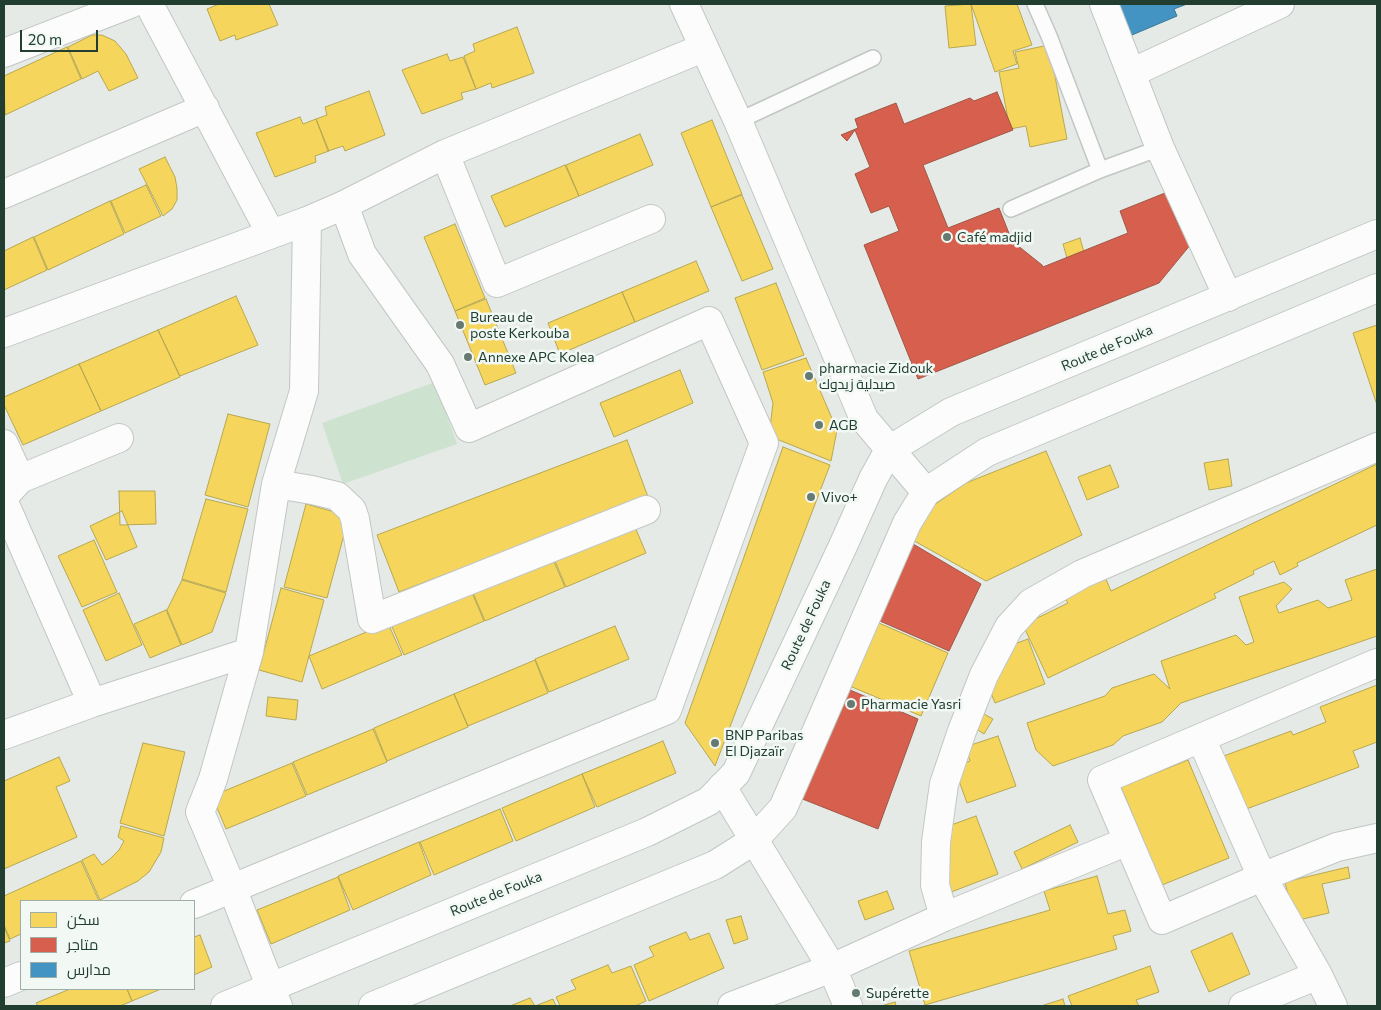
<!DOCTYPE html>
<meta charset="utf-8">
<style>
body{margin:0}
#map{position:relative;width:1381px;height:1010px;overflow:hidden;background:#e5eae7;font-family:Commissioner,Cairo,sans-serif}
canvas{display:block}
.frame{position:absolute;inset:0;border:5px solid #213e31;pointer-events:none}
.legend{position:absolute;left:20px;top:900px;width:175px;height:90px;box-sizing:border-box;background:#f2f9f4;border:1px solid #9eaea6;margin:0;padding:6px 9px;list-style:none;font-size:15px;color:#213e31}
.legend li{display:flex;align-items:center;gap:10px;height:25px}
.legend b{width:25px;border:1px solid #9eaea6}
.scale{position:absolute;left:20px;top:30px;width:78px;height:22px;box-sizing:border-box;border:2px solid #213e31;border-top:0;padding-left:6px;font-size:15px;line-height:18px;white-space:nowrap;color:#213e31;-webkit-text-stroke:4px #f2f9f4;paint-order:stroke}
</style>
<div id="map">
<canvas width="1381" height="1010"></canvas>
<div class="frame"></div>
<ul class="legend">
<li><b style="height:14px;background:#f6d55c"></b>سكن</li>
<li><b style="height:14px;background:#d6604d"></b>متاجر</li>
<li><b style="height:14px;background:#4393c3"></b>مدارس</li>
</ul>
<div class="scale">20 m</div>
</div>
<script>
const c = document.querySelector('canvas').getContext('2d');
c.lineJoin = 'round';
function fillPath(path, color) { c.fillStyle = color; c.fill(path, 'evenodd'); }
const poly = rows => new Path2D(rows.map(r => 'M' + r).join(''));
function strokePath(path, color, width, dash) { c.strokeStyle = color; c.lineWidth = width; c.lineCap = dash ? 'butt' : 'round'; c.setLineDash(dash || []); c.stroke(path); }
function drawText(font, color, halo, rows, align = 'center') {
  c.font = font + ' Commissioner,Cairo,sans-serif'; c.lineWidth = 5; c.setLineDash([]); c.textBaseline = 'middle'; c.strokeStyle = halo; c.fillStyle = color; for (const [text, x, y, turn = 0] of rows) {
    c.save(); c.translate(x, y); c.rotate((+turn || 0) * Math.PI / 180); c.textAlign = isNaN(turn) ? turn : align; if (halo) c.strokeText(text, 0, 0); c.fillText(text, 0, 0); c.restore();
  }
}
const green = poly([
 [435,382,457,444,343,484,322,423]
]);
const homes = poly([
 [219,4,269,4,278,25,236,40,235,35,220,41,207,9,219,4],
 [971,4,976,45,949,48,945,6,971,4],
 [971,4,1017,4,1032,45,1013,51,1017,64,995,72,971,4],
 [517,27,534,73,492,88,491,83,476,89,464,56,475,51,473,44,517,27],
 [92,35,102,35,115,41,126,54,138,78,109,91,98,71,82,79,68,47,92,35],
 [1049,45,1067,139,1030,147,1026,126,1010,129,999,72,1019,68,1015,52,1049,45],
 [67,47,81,79,5,115,4,76,67,47],
 [447,54,450,61,463,57,476,89,461,93,463,99,422,114,402,70,447,54],
 [369,91,385,135,345,151,343,146,328,151,316,119,327,115,325,107,369,91],
 [300,117,303,124,316,119,329,151,315,156,316,162,275,177,256,133,300,117],
 [712,120,742,194,711,207,681,133,712,120],
 [640,134,653,165,579,196,566,165,640,134],
 [165,157,175,177,177,188,177,200,172,209,163,216,139,169,165,157],
 [565,165,579,196,505,227,491,196,565,165],
 [146,185,161,216,125,233,111,201,146,185],
 [742,195,773,269,742,281,711,207,742,195],
 [110,201,124,234,48,270,34,237,110,201],
 [455,224,485,298,455,311,424,237,455,224],
 [33,237,47,270,4,290,4,251,33,237],
 [1080,238,1084,252,1067,258,1063,244,1080,238],
 [696,261,709,291,635,322,622,292,696,261],
 [776,283,804,355,762,370,735,298,776,283],
 [622,292,635,322,560,354,548,323,622,292],
 [236,296,258,345,180,376,158,330,236,296],
 [486,299,516,373,485,385,455,311,486,299],
 [1377,325,1377,405,1353,333,1377,325],
 [158,330,180,377,101,411,79,364,158,330],
 [806,358,837,430,831,461,769,436,773,403,763,372,806,358],
 [79,364,101,411,23,445,4,405,4,397,79,364],
 [680,370,693,403,614,437,600,403,680,370],
 [228,414,270,424,248,507,205,495,228,414],
 [627,440,648,497,399,592,377,535,627,440],
 [783,447,830,465,715,766,685,723,783,447],
 [1046,451,1082,535,986,581,909,538,934,505,966,483,1046,451],
 [1228,459,1232,486,1209,490,1204,463,1228,459],
 [1377,464,1377,525,1297,563,1298,566,1280,575,1274,561,1253,571,1254,574,1214,594,1216,598,1048,678,1023,625,1068,603,1064,597,1105,577,1111,591,1377,464],
 [1110,465,1119,487,1087,500,1078,477,1110,465],
 [119,491,155,491,156,524,120,525,119,491],
 [206,499,248,509,226,592,182,579,206,499],
 [306,504,349,516,327,598,284,587,306,504],
 [122,511,137,547,106,560,90,526,122,511],
 [632,520,646,553,566,587,552,554,632,520],
 [94,540,117,592,82,607,58,556,94,540],
 [551,555,565,587,485,621,471,588,551,555],
 [1377,569,1377,636,1181,703,1162,722,1123,736,1113,745,1053,766,1036,750,1027,723,1105,696,1112,688,1154,674,1170,689,1161,661,1236,635,1246,645,1254,642,1239,597,1284,582,1292,589,1276,606,1279,613,1318,600,1328,608,1352,600,1345,580,1377,569],
 [182,580,226,593,212,632,182,645,167,610,182,580],
 [281,588,324,600,302,682,259,670,281,588],
 [470,588,484,621,404,655,390,622,470,588],
 [119,593,142,645,106,661,83,610,119,593],
 [166,610,181,645,150,658,134,624,166,610],
 [872,620,948,653,921,716,845,684,872,620],
 [388,623,402,655,322,689,309,656,388,623],
 [615,626,629,659,549,692,535,659,615,626],
 [1028,639,1045,684,995,703,977,658,1028,639],
 [535,660,548,693,468,726,454,694,535,660],
 [1377,685,1377,742,1353,751,1359,767,1241,811,1221,757,1291,731,1293,735,1326,722,1320,707,1377,685],
 [454,694,468,727,387,761,374,728,454,694],
 [268,697,298,700,296,720,266,716,268,697],
 [975,709,993,719,984,734,967,723,975,709],
 [373,729,387,762,307,795,293,762,373,729],
 [998,736,1016,786,967,803,954,767,970,761,965,747,998,736],
 [663,741,676,773,597,807,582,774,663,741],
 [143,743,185,752,164,836,120,823,143,743],
 [59,757,70,781,56,787,77,837,4,869,4,781,59,757],
 [1188,760,1229,858,1162,885,1121,787,1188,760],
 [292,763,306,796,226,829,212,796,292,763],
 [582,774,595,807,516,841,502,808,582,774],
 [500,809,513,841,434,875,420,842,500,809],
 [976,816,998,874,946,894,940,829,976,816],
 [1070,825,1078,842,1022,869,1014,852,1070,825],
 [121,826,164,838,161,852,149,872,138,881,100,900,82,860,94,854,102,865,110,859,119,850,124,841,118,837,121,826],
 [419,842,431,875,353,910,338,876,419,842],
 [81,861,99,901,21,901,21,934,10,939,4,925,4,896,81,861],
 [1348,867,1350,878,1322,884,1329,913,1294,921,1285,882,1348,867],
 [1097,876,1108,914,1125,910,1131,931,1113,936,1117,949,925,1005,909,951,1050,910,1044,891,1097,876],
 [338,877,350,910,271,944,257,910,338,877],
 [887,891,894,909,865,920,858,901,887,891],
 [741,916,748,939,734,944,726,920,741,916],
 [4,927,10,941,4,943,4,927],
 [686,932,690,940,709,933,724,968,649,1001,634,965,654,956,649,947,686,932],
 [1232,933,1250,974,1209,992,1191,951,1232,933],
 [200,935,212,967,194,975,194,937,200,935],
 [608,965,612,973,631,966,646,1001,635,1006,560,1006,556,997,576,989,571,980,608,965],
 [1150,966,1159,992,1136,1000,1139,1006,1072,1006,1068,996,1150,966],
 [70,989,127,989,132,1001,120,1006,38,1006,36,1003,70,989],
 [127,989,161,989,132,1001,127,989],
 [530,998,535,1006,553,999,556,1006,510,1006,530,998],
 [1063,999,1065,1006,1041,1006,1063,999],
 [895,1002,896,1006,881,1006,895,1002]
]);
const shops = poly([
 [997,92,1013,130,923,165,948,228,999,208,1012,241,1042,265,1043,267,1128,233,1120,211,1165,193,1179,227,1184,225,1191,244,1159,283,918,379,864,245,899,231,889,206,871,213,855,174,870,167,855,130,847,141,841,135,858,128,855,119,896,103,904,124,970,98,974,101,997,92],
 [908,541,981,584,949,651,873,618,908,541],
 [843,687,918,719,878,829,800,798,843,687]
]);
const schools = poly([
 [1096,4,1187,4,1174,9,1177,16,1113,43,1096,4]
]);
const service = poly([
 [1035,4,1049,36,1100,170],
 [738,121,873,58],
 [1011,209,1100,170,1160,148]
]);
const minor = poly([
 [149,4,271,234],
 [684,4,738,121,864,419,926,492],
 [1104,4,1160,148,1228,297],
 [4,53,130,4],
 [1131,73,1280,4],
 [445,154,497,283,651,219],
 [4,194,205,108],
 [4,333,307,221,344,205,445,154,703,48],
 [4,444,20,479,8,492],
 [20,479,119,438],
 [276,484,312,490,337,496,352,510,355,519,372,619,646,510],
 [4,502,92,703],
 [1377,663,1102,780,1162,920,1262,877,1337,847,1377,838],
 [4,735,92,703,249,652],
 [1201,738,1262,877,1318,975,1333,1006],
 [722,787,832,968,848,1006],
 [194,904,667,710,764,443,709,321,469,428,440,364,362,254,344,205],
 [944,917,935,885,936,842,944,784,962,731,984,675,1009,627,1031,603,1082,574,1377,447],
 [4,983,21,976],
 [278,1006,232,888,200,812,213,779,249,652,276,484,304,391,307,221],
 [732,1006,832,968,944,917,1128,841],
 [1243,1006,1318,975]
]);
const secondary = poly([
 [225,1006,647,832,709,801,736,773,842,548,873,479,889,450,951,412,1377,234],
 [373,1006,715,865,753,841,783,808,907,523,926,492,987,452,1377,288]
]);
const markers = [
 [947,237,5,"#667a71"],
 [460,325,5,"#667a71"],
 [468,357,5,"#667a71"],
 [809,376,5,"#667a71"],
 [819,425,5,"#667a71"],
 [811,497,5,"#667a71"],
 [851,704,5,"#667a71"],
 [715,743,5,"#667a71"],
 [856,993,5,"#667a71"]
];
const poiNames = [
 ["Café madjid",957,237],
 ["Bureau de",470,317],
 ["poste Kerkouba",470,333],
 ["Annexe APC Kolea",478,357],
 ["pharmacie Zidouk",819,368],
 ["صيدلية زيدوك",819,384],
 ["AGB",829,425],
 ["Vivo+",821,497],
 ["Pharmacie Yasri",861,704],
 ["BNP Paribas",725,735],
 ["El Djazaïr",725,751],
 ["Supérette",866,993]
];
const streetNames = [
 ["Route de Fouka",1107,348,-23],
 ["Route de Fouka",806,625,-65],
 ["Route de Fouka",496,894,-22]
];
fillPath(green, '#cde3d0');
fillPath(homes, '#f6d55c');
strokePath(homes, '#b6a84f', 1);
fillPath(shops, '#d6604d');
strokePath(shops, '#a05645', 1);
fillPath(schools, '#4393c3');
strokePath(schools, '#397a97', 1);
strokePath(service, '#c2c7c4', 18);
strokePath(minor, '#c2c7c4', 30);
strokePath(secondary, '#c0c8c4', 30);
strokePath(service, '#fbfcfb', 15);
strokePath(minor, '#fbfcfb', 28);
strokePath(secondary, '#fbfcfb', 28);
for (const [x, y, r, color] of markers) { const dot = new Path2D(); dot.arc(x, y, r, 0, 2 * Math.PI); c.fillStyle = color; c.fill(dot); strokePath(dot, '#f2f9f4', 2); }
drawText('14px', '#213e31', '#f2f9f4', poiNames, 'left');
drawText('14px', '#213e31', '#f2f9f4', streetNames);
</script>
